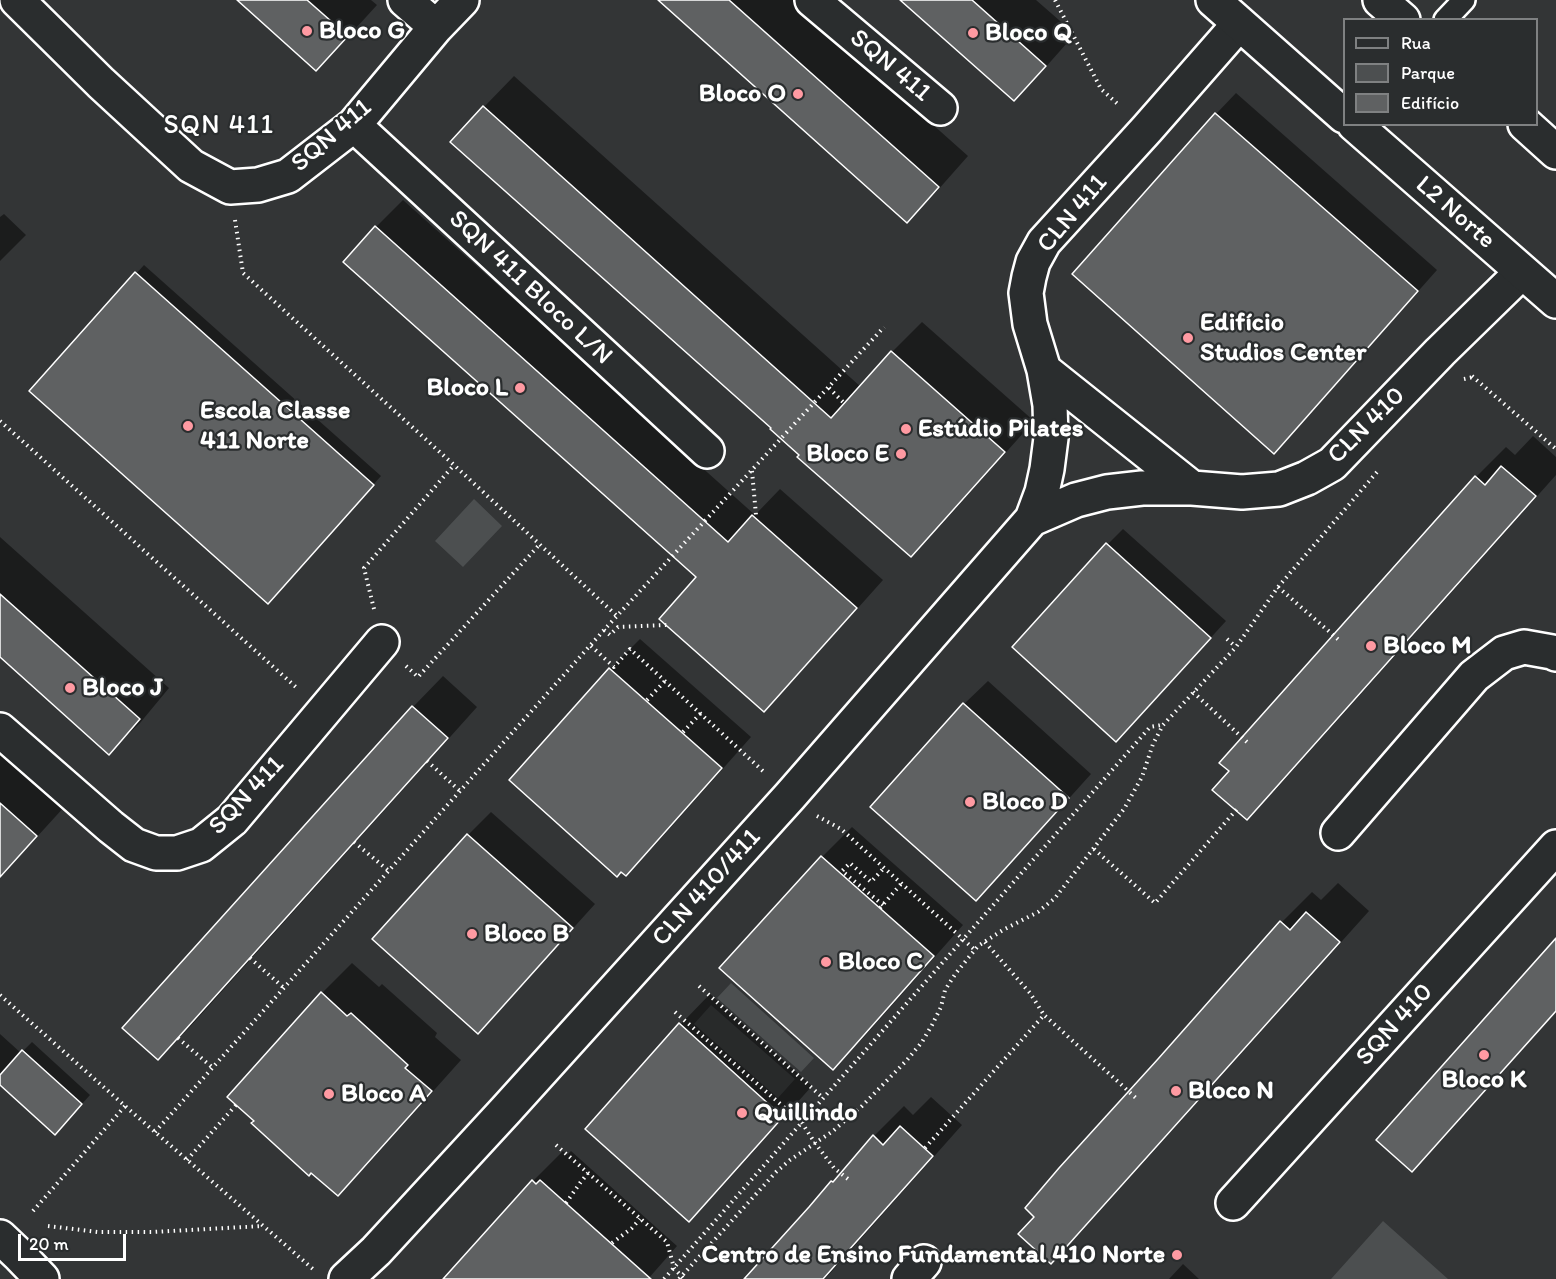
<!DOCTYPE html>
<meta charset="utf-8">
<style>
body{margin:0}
#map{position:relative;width:1556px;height:1279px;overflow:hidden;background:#333536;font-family:Itim,sans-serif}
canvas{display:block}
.legend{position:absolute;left:1343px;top:18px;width:195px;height:108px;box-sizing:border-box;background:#2a2d2e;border:2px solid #7f8182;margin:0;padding:8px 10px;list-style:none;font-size:18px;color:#fff}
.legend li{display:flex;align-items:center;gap:12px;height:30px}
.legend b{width:30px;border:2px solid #7f8182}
.scale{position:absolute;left:18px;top:1234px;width:108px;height:27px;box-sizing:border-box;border:3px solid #fff;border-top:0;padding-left:8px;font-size:18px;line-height:21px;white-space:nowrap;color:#fff;-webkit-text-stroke:4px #2a2d2e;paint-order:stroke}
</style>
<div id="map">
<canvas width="1556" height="1279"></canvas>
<ul class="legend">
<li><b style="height:8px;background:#2a2d2e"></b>Rua</li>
<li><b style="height:16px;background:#4c4f50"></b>Parque</li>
<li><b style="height:16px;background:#5f6162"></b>Edifício</li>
</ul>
<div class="scale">20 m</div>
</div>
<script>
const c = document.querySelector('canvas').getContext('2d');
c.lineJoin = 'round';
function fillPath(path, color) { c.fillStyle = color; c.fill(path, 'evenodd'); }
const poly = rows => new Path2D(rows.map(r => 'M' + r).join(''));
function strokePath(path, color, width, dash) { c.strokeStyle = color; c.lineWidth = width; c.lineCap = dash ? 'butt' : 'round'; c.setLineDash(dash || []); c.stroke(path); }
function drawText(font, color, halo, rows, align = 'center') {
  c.font = font + ' Itim,sans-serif'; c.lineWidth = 4.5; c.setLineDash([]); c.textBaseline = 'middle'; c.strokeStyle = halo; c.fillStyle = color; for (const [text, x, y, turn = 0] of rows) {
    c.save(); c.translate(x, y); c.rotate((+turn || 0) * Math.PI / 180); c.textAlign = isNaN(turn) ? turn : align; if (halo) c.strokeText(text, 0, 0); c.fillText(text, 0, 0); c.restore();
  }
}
const green = poly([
 [474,499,502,526,463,567,435,541],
 [731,983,814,1058,801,1072,717,998],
 [711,1005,795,1079,778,1098,694,1024],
 [1383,1221,1448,1279,1331,1279]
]);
const shadow = poly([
 [239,0,371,0,377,5,346,39,316,69],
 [660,0,793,0,968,156,937,191,907,221],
 [903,0,1036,0,1075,34,1044,69,1014,99],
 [514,76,861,387,892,352,922,322,1034,421,941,525,911,555,773,428,452,142,484,107],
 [1236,93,1437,270,1294,431,1274,452,1216,114],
 [403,200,755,515,780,489,883,580,790,684,764,710,698,577,376,227],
 [4,214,26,235,0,261,0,217],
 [144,265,381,476,276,594,31,391],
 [1533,436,1556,457,1556,475,1277,788,1247,818,1476,477,1506,447,1515,455],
 [1123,529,1226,621,1132,724,1107,545],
 [0,537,169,688,140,723,109,753,0,655],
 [640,639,751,737,656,844,626,874,610,669],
 [443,676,477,707,189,1028,158,1058,125,1028,413,707],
 [988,681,1091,774,999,876,976,899,964,704],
 [0,746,66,805,35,839,5,869,0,865],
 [491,812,595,904,501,1008,468,835],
 [852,827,963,925,863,1038,833,1068,822,857],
 [1338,883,1369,911,1081,1232,1051,1262,1036,1217,1159,1060,1282,922,1312,892,1321,900],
 [1556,941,1556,1012,1442,1140,1412,1170],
 [352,963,379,987,382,984,437,1033,435,1037,461,1060,368,1164,338,1194,322,993],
 [710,994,812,1086,719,1190,689,1220,680,1025],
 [0,1034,21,1053,32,1042,90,1095,64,1124,0,1083],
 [931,1097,962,1125,825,1279,747,1279,874,1136,904,1106,913,1115],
 [563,1151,567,1155,571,1151,677,1246,648,1279,445,1279,533,1181],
 [1183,1264,1199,1279,1169,1279]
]);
const building = poly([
 [237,0,307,0,348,36,316,71,237,0],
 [658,0,729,0,939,187,907,223,658,0],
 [900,0,972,0,1046,66,1014,101,900,0],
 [483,106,831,418,891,351,1005,452,911,557,797,457,799,455,770,429,771,428,450,142,483,106],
 [1215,113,1418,291,1274,454,1072,274,1215,113],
 [375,226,728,542,752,515,857,608,764,712,659,619,696,577,343,262,375,226],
 [135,272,374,485,268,604,29,391,135,272],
 [1501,466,1536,496,1247,820,1212,790,1229,771,1219,763,1475,476,1485,485,1501,466],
 [1106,543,1211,638,1116,742,1012,647,1106,543],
 [0,594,140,719,109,755,0,657,0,594],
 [609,668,722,768,626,876,621,872,617,877,509,780,609,668],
 [963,703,1069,798,976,901,870,807,963,703],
 [412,706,448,738,158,1060,122,1028,412,706],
 [0,803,37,836,0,877,0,803],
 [467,834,573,928,478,1034,372,939,467,834],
 [821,856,934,956,833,1070,719,968,821,856],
 [1306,912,1340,942,1051,1264,1018,1234,1034,1217,1025,1208,1059,1168,1158,1059,1280,921,1290,930,1306,912],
 [1556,938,1556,1011,1412,1172,1376,1140,1556,938],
 [321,992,347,1016,351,1013,408,1065,405,1068,432,1091,338,1196,311,1173,309,1176,251,1123,254,1121,227,1097,321,992],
 [679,1023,783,1117,689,1222,585,1129,679,1023],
 [22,1050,82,1104,55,1135,0,1085,0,1075,22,1050],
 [900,1126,933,1156,823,1279,744,1279,809,1207,831,1181,833,1182,873,1135,883,1145,900,1126],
 [532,1180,536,1184,540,1180,651,1279,443,1279,532,1180]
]);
const path = poly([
 [1055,0,1101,89,1120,106],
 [235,220,243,273,454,465,617,616],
 [1472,376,1556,449],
 [1464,379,1473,377],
 [829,388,843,402],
 [0,421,298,689],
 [752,471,756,515],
 [1278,587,1340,641],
 [374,609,364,568,454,465],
 [604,630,610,635,618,627,668,625],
 [1227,639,1236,647],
 [591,646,614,667,630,649,764,772],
 [406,666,418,677,540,544],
 [1193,692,1248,743],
 [647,700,665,681],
 [683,732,701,713],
 [427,761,460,791],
 [817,816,841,829,975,950],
 [354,842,389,871],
 [1094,849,1155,903,1237,809],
 [883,905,842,871,850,863,871,882,884,868],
 [880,908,901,884],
 [985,942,1030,993,1044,1015],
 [250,958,284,988],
 [699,986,823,1098],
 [0,995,125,1106,313,1269],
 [675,1012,802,1123,815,1143,834,1168,848,1179],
 [178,1038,213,1068],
 [155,1132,604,630,884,327],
 [556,1145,667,1242,674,1268,684,1279],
 [925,1148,1044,1015,1136,1098],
 [187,1160,236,1105],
 [566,1203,580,1183,588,1173],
 [33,1211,125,1106],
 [48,1226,98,1232,153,1232,263,1226],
 [612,1243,632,1228,640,1219],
 [664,1279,1150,727,1162,725],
 [679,1279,776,1172,790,1160,833,1131,862,1106,907,1060,922,1042,932,1025,941,1007,945,990,956,973,978,946,1003,930,1038,912,1055,898,1124,809,1142,777,1153,744,1163,725,1236,647,1278,587,1377,472]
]);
const service = poly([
 [1445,20,1464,0]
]);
const minor = poly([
 [17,0,101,83,191,166,230,187,258,185,288,176,354,125,436,27,462,0],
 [405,0,436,27],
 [812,0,940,108],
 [354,125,707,451],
 [0,730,111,827,134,845,156,853,177,853,201,845,232,820,382,642],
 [1338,833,1474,676,1504,653,1524,647,1552,652,1556,654],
 [1233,1203,1556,847],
 [909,1279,924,1262]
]);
const tertiary = poly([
 [1044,370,1192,488],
 [1032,519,1076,500,1107,492,1142,488,1192,488,1242,492,1279,489,1307,478,1332,464,1440,352,1522,272],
 [0,1237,20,1256,42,1279],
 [346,1279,376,1251,506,1110,790,796,1032,519,1042,492,1047,469,1051,438,1050,405,1044,370,1030,324,1026,293,1029,277,1033,262,1044,242,1147,129,1239,24]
]);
const primary = poly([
 [1213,0,1344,116],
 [1380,0,1403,20],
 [1354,124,1556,301],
 [1525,124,1556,152]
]);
const markers = [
 [307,31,6,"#ff9aa2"],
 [973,33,6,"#ff9aa2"],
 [798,94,6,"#ff9aa2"],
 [1188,338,6,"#ff9aa2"],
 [520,388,6,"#ff9aa2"],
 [188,426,6,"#ff9aa2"],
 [906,429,6,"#ff9aa2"],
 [901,454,6,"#ff9aa2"],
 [1371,646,6,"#ff9aa2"],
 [70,688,6,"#ff9aa2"],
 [970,802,6,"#ff9aa2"],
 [472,934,6,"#ff9aa2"],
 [826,962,6,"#ff9aa2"],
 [1484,1055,6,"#ff9aa2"],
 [1176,1091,6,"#ff9aa2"],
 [329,1094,6,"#ff9aa2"],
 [742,1113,6,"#ff9aa2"],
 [1177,1255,6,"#ff9aa2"]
];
const poiNames = [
 ["Bloco G",319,31],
 ["Bloco Q",985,33],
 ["Bloco O",786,94,"right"],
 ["Edifício",1200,323],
 ["Studios Center",1200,353],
 ["Bloco L",508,388,"right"],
 ["Escola Classe",200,411],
 ["411 Norte",200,441],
 ["Estúdio Pilates",918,429],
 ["Bloco E",889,454,"right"],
 ["Bloco M",1383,646],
 ["Bloco J",82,688],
 ["Bloco D",982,802],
 ["Bloco B",484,934],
 ["Bloco C",838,962],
 ["Bloco K",1484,1080,"center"],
 ["Bloco N",1188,1091],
 ["Bloco A",341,1094],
 ["Quillindo",754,1113],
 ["Centro de Ensino Fundamental 410 Norte",1165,1255,"right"]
];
const streetNames = [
 ["SQN 411",890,66,40],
 ["SQN 411",332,136,-41],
 ["L2 Norte",1455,213,41],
 ["CLN 411",1073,214,-50],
 ["SQN 411 Bloco L/N",530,288,43],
 ["CLN 410",1367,426,-45],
 ["SQN 411",247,796,-47],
 ["CLN 410/411",707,888,-48],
 ["SQN 410",1395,1025,-48]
];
const neighbourhoodNames = [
 ["SQN 411",219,126]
];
fillPath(green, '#4c4f50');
fillPath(shadow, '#0007');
fillPath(building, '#5f6162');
strokePath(building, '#fff', 1.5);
strokePath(service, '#fff', 26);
strokePath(minor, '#fff', 38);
strokePath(tertiary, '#fff', 38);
strokePath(primary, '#fff', 38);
strokePath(path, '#fff', 4, [1.5, 4.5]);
strokePath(service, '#2a2d2e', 21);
strokePath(minor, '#2a2d2e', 33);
strokePath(tertiary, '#2a2d2e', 33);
strokePath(primary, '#2a2d2e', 33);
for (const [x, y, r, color] of markers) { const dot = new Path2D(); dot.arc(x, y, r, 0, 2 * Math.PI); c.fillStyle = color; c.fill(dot); strokePath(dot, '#2a2d2e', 2); }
drawText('bold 26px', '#fff', '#2a2d2e', poiNames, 'left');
drawText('26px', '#fff', '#2a2d2e', streetNames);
c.letterSpacing = '1.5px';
drawText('27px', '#fff', '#2a2d2e', neighbourhoodNames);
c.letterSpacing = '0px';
</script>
